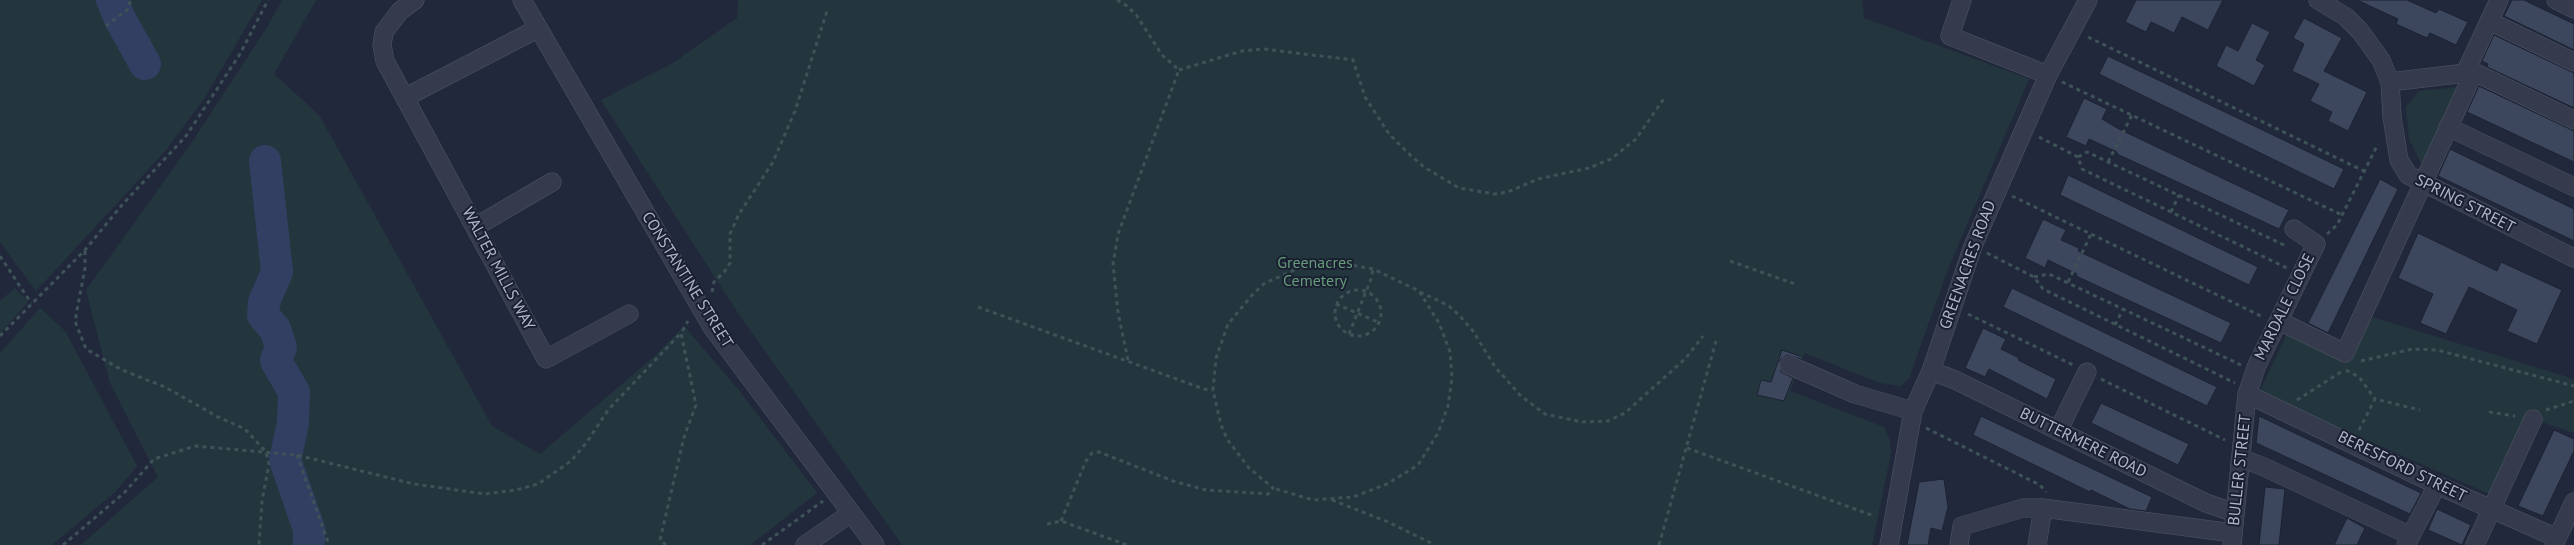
<!DOCTYPE html>
<style>
body{margin:0}
canvas{display:block;background:#21283c}
</style>
<canvas width="2574" height="545"></canvas>
<script>
const c = document.querySelector('canvas').getContext('2d');
c.lineJoin = 'round';
function fillPath(path, color) { c.fillStyle = color; c.fill(path, 'evenodd'); }
const poly = rows => new Path2D(rows.map(r => 'M' + r).join(''));
function strokePath(path, color, width, dash) { c.strokeStyle = color; c.lineWidth = width; c.lineCap = dash ? 'butt' : 'round'; c.setLineDash(dash || []); c.stroke(path); }
function drawText(font, color, halo, rows, align = 'center') {
  c.font = font + ' "PT Sans",sans-serif'; c.lineWidth = 4; c.setLineDash([]); c.textBaseline = 'middle'; c.strokeStyle = halo; c.fillStyle = color; for (const [text, x, y, turn = 0] of rows) {
    c.save(); c.translate(x, y); c.rotate((+turn || 0) * Math.PI / 180); c.textAlign = isNaN(turn) ? turn : align; if (halo) c.strokeText(text, 0, 0); c.fillText(text, 0, 0); c.restore();
  }
}
const green = poly([
 [0,0,262,0,205,97,167,149,36,291,0,242],
 [282,0,316,0,274,74,319,115,492,426,540,454,655,356,684,326,738,389,817,493,750,545,81,545,158,477,110,383,86,290,192,142,266,29],
 [738,0,1862,0,1864,18,2029,79,1948,269,1909,378,1901,386,1880,383,1805,353,1790,391,1884,427,1890,440,1891,453,1872,545,902,545,734,307,601,100,673,63,737,18],
 [2459,87,2424,169,2409,139,2406,107,2419,91],
 [15,288,28,302,0,334,0,301],
 [40,308,65,331,137,466,116,491,52,545,0,545,0,353],
 [2359,313,2574,379,2574,433,2539,421,2501,499,2259,393,2293,321,2345,345]
]);
const river = poly([
 [112,0,119,17,145,64],
 [265,161,277,272,264,302,263,315,275,329,281,347,276,361,294,392,293,423,285,460,309,529,309,545]
]);
const building = poly([
 [2136,0,2223,0,2208,30,2182,17,2174,33,2151,22,2146,32,2125,22,2136,0],
 [2357,0,2407,0,2436,13,2439,9,2468,22,2456,45,2430,33,2427,38,2396,24,2398,19,2357,0],
 [2512,0,2524,0,2574,24,2574,50,2504,16,2512,0],
 [2304,18,2342,38,2324,71,2367,92,2348,131,2328,121,2332,112,2310,101,2319,84,2292,71,2304,44,2293,38,2304,18],
 [2252,23,2270,32,2256,60,2265,65,2254,86,2216,66,2226,45,2238,51,2252,23],
 [2494,35,2574,73,2574,108,2487,67,2488,64,2482,61,2494,35],
 [2108,56,2344,169,2334,189,2099,74,2108,56],
 [2479,86,2574,131,2574,162,2467,112,2479,86],
 [2084,98,2107,109,2102,119,2119,129,2289,210,2279,229,2117,154,2117,152,2089,139,2086,146,2066,137,2084,98],
 [2450,149,2574,209,2574,241,2438,176,2450,149],
 [2068,175,2258,267,2249,285,2060,195,2068,175],
 [2380,179,2398,189,2328,333,2308,323,2380,179],
 [2043,219,2066,230,2061,240,2079,248,2078,251,2231,323,2221,343,2076,276,2077,274,2048,260,2045,268,2025,258,2043,219],
 [2418,233,2497,271,2501,262,2562,290,2537,344,2507,331,2517,310,2469,287,2446,334,2420,323,2433,294,2398,278,2418,233],
 [2012,288,2217,387,2207,406,2003,307,2012,288],
 [1983,328,2006,339,2001,349,2019,358,2018,360,2056,379,2047,399,1989,369,1985,377,1965,368,1983,328],
 [1782,350,1803,357,1802,359,1787,355,1780,360,1781,372,1793,378,1784,401,1757,395,1761,380,1771,382,1782,350],
 [2101,403,2189,444,2178,465,2091,423,2101,403],
 [1981,416,2152,497,2146,511,2130,509,2091,490,2090,492,1973,435,1981,416],
 [2259,416,2421,493,2410,514,2256,443,2259,416],
 [2554,430,2574,439,2574,451,2543,516,2518,506,2554,430],
 [1944,479,1948,507,1942,531,1931,528,1928,545,1907,545,1919,482,1944,479],
 [2265,487,2285,489,2279,545,2259,545,2265,487],
 [2437,509,2471,525,2462,545,2428,530,2437,509],
 [2347,518,2365,528,2357,545,2334,545,2347,518]
]);
const path = poly([
 [1117,0,1127,6,1137,16,1162,55,1179,70],
 [106,26,127,10,131,0],
 [2088,37,2364,171],
 [1179,70,1242,51,1264,49,1353,60,1365,97,1389,134,1409,154,1424,167,1459,188,1495,194,1508,192,1538,179,1589,168,1611,159,1636,139,1665,97],
 [2062,82,2342,215],
 [2039,137,2078,157],
 [2108,162,2132,115],
 [2012,196,2261,316],
 [2171,212,2179,195],
 [2327,234,2337,225,2378,144],
 [2284,245,2087,152,2078,157,2082,169,2287,268],
 [85,251,85,268,75,321,86,349,122,370,165,387,218,417,245,429,266,452,269,464,262,501,259,545],
 [1987,253,2034,277,2043,289,2235,383],
 [0,256,31,303],
 [1730,261,1798,285],
 [2034,277,2049,274,2241,365],
 [2068,282,2091,234],
 '1335 313a23 23 0 1 1 46 0a23 23 0 1 1-46 0Z',
 [712,292,714,282,725,271,730,263,730,234,739,214,773,162,795,111,827,11],
 [1420,292,1449,306,1459,315,1473,331,1495,367,1521,396,1545,414,1582,422,1608,421,1625,413,1686,358,1703,336],
 [1336,304,1378,322],
 [978,307,1204,389,1213,390],
 [1968,314,2073,365],
 [2115,325,2123,309],
 [1349,334,1371,279,1373,269],
 [0,336,85,250,122,205,186,136,240,54,268,0],
 [1128,360,1118,313,1113,264,1118,234,1179,70],
 [2361,361,2412,349,2437,350,2574,386],
 [2346,370,2359,377,2375,399],
 [2101,379,2225,440],
 [2297,400,2344,370],
 [2546,410,2574,401],
 [2489,412,2515,416],
 [1926,428,2040,485,2046,492],
 [2359,430,2375,399,2420,410],
 [1687,448,1874,516],
 [297,455,329,545],
 [1332,500,1388,522,1435,545],
 [1061,521,1086,461,1092,453,1099,452,1173,481,1206,490,1268,494,1273,488,1249,468,1227,439,1221,425,1213,390,1216,358,1228,324,1253,294,1265,283,1299,268,1340,263,1373,269,1419,291,1439,323,1450,352,1452,378,1448,406,1438,433,1418,465,1387,484,1353,497,1313,500,1273,488],
 [1047,524,1061,521,1127,545],
 [63,545,124,493,154,459,195,446,297,455,414,484,485,494,516,490,538,484,571,461,587,442,608,410,681,333],
 [666,545,660,540,684,437,696,405,681,333,688,321],
 [762,545,823,501],
 [1659,545,1716,341]
]);
const minor = poly([
 [415,0,400,11,384,32,382,45,385,61,546,359,629,314],
 [522,0,712,327,875,545],
 [1962,0,1950,36,2048,75],
 [2318,0,2346,17,2360,31,2381,60,2390,82,2392,117,2399,160,2408,175,2574,258],
 [2556,0,2574,9],
 [2489,21,2574,62],
 [2466,71,2499,0],
 [2390,82,2474,72,2574,120],
 [406,97,537,29],
 [2448,127,2574,187],
 [475,227,552,182],
 [2279,321,2345,353,2474,72],
 [1789,365,1855,394,1913,411],
 [1931,371,1953,379,2206,503,2235,513],
 [2247,394,2437,485,2557,538],
 [2058,431,2087,372],
 [2241,458,2264,467,2411,536],
 [805,545,851,513],
 [1889,545,1913,411,1931,371,1973,246,2048,75,2088,0],
 [1959,545,1962,526,2023,508,2043,508,2233,533],
 [2037,545,2043,508],
 [2232,545,2247,394,2257,365,2316,244,2294,229],
 [2406,545,2437,485],
 [2475,545,2533,419],
 [2554,545,2574,502]
]);
const streetNames = [
 ["SPRING STREET",2465,204,27],
 ["GREENACRES ROAD",1968,265,-70],
 ["WALTER MILLS WAY",498,269,62],
 ["CONSTANTINE STREET",687,280,58],
 ["MARDALE CLOSE",2285,307,-64],
 ["BUTTERMERE ROAD",2083,443,26],
 ["BERESFORD STREET",2402,467,26],
 ["BULLER STREET",2240,470,-84]
];
const parkNames = [
 ["Greenacres",1315,263],
 ["Cemetery",1315,281]
];
fillPath(green, '#23363d');
strokePath(river, '#323f63', 32);
fillPath(building, '#3c465c');
strokePath(building, '#1c2233', 1);
strokePath(minor, '#505667', 19);
strokePath(path, '#3e5258', 3, [4, 4]);
strokePath(minor, '#353b4c', 18);
drawText('16px', '#b0b6c8', '#1a2031', streetNames);
drawText('16px', '#659b7a', '#1a2031', parkNames);
</script>
